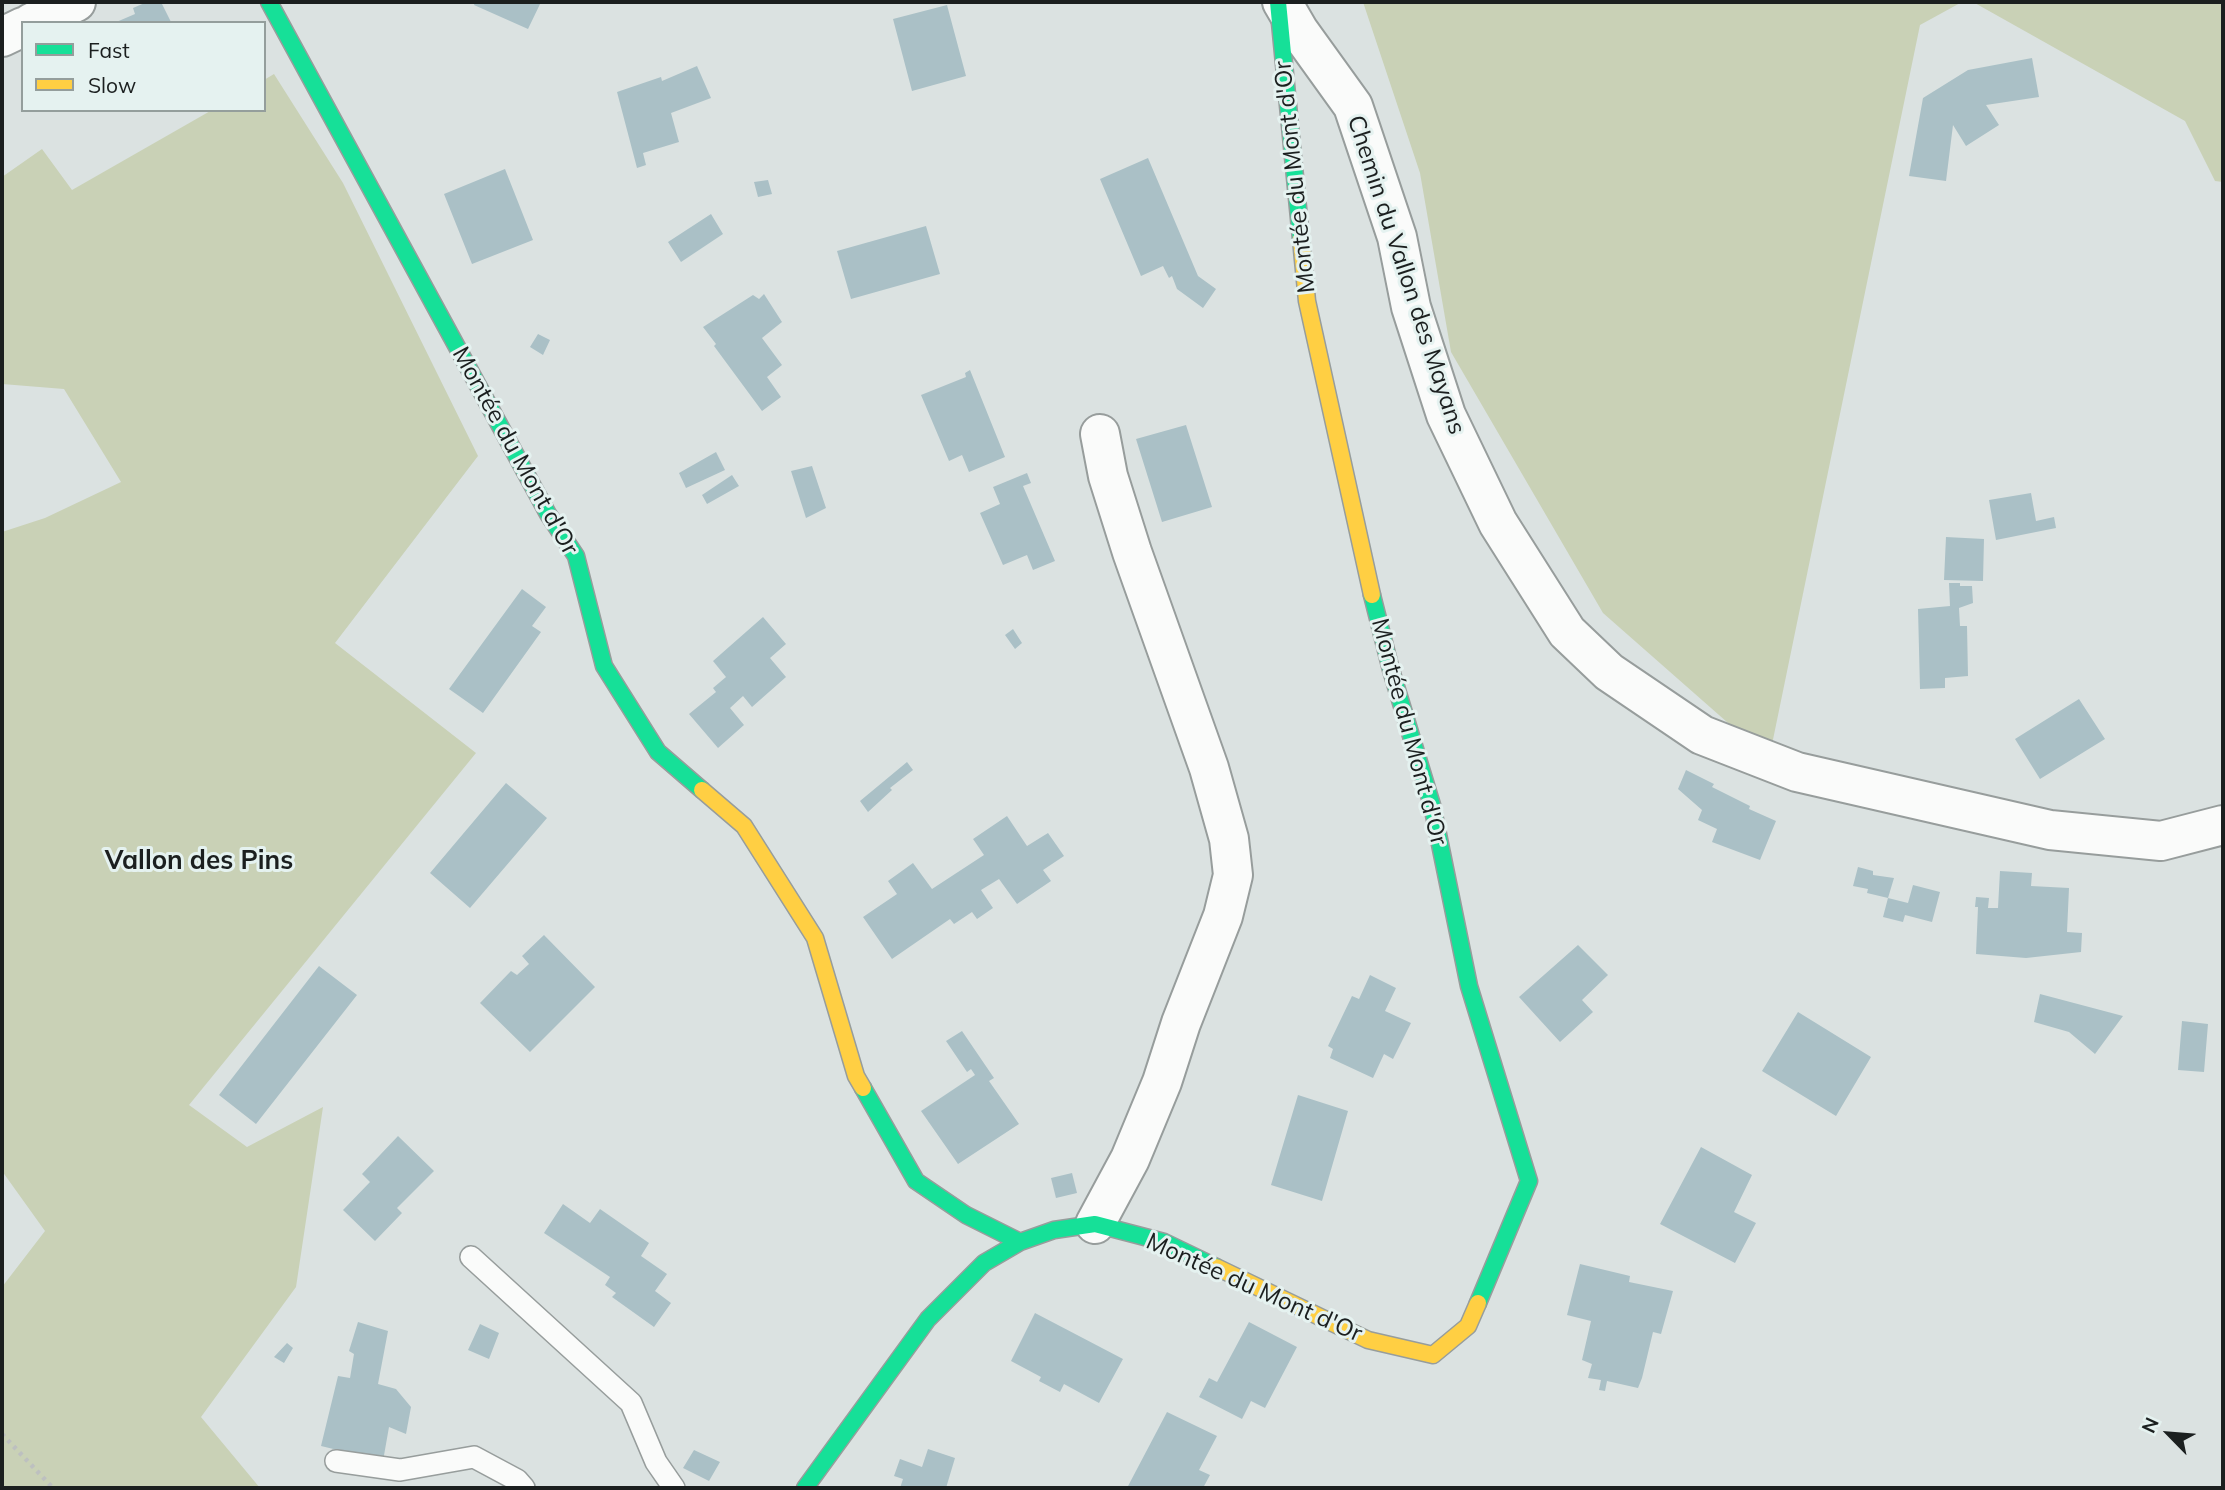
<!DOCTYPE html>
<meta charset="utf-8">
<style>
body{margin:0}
#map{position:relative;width:2225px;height:1490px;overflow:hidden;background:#dbe2e1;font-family:Mulish,sans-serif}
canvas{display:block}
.frame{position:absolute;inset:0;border:4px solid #1b1f1f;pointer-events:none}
.legend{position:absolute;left:21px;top:21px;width:245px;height:91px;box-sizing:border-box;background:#e5f2f0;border:2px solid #949e9c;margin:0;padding:9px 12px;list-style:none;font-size:21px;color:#1b1f1f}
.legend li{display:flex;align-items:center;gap:14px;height:35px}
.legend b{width:35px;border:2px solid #949e9c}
.north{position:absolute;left:2134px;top:1399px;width:70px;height:70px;-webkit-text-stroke:5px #e5f2f0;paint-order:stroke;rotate:295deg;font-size:19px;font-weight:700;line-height:28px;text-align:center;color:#1b1f1f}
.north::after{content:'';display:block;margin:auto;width:24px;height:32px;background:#1b1f1f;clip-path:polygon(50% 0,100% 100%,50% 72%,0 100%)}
</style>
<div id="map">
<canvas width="2225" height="1490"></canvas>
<div class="frame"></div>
<ul class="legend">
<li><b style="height:9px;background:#16e098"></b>Fast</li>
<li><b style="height:9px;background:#ffcf43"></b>Slow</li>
</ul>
<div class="north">N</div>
</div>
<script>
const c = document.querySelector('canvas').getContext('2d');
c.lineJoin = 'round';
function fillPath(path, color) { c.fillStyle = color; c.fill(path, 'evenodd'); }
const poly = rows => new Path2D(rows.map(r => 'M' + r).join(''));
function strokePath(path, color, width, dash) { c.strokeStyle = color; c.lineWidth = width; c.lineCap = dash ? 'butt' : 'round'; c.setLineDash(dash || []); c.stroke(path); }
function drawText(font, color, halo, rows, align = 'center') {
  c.font = font + ' Mulish,sans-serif'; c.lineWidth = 6; c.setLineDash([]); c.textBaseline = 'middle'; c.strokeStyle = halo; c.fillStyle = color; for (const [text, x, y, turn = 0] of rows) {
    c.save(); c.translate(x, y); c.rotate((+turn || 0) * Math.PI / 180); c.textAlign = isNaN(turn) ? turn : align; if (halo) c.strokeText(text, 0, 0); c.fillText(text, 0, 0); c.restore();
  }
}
const green = poly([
 [1363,2,1962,2,1920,25,1769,759,1603,613,1451,352,1420,173],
 [1973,2,2223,2,2223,182,2215,181,2185,121],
 [274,74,343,183,478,456,335,643,476,753,189,1105,247,1147,323,1107,296,1287,201,1417,260,1488,2,1488,2,1287,45,1231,2,1171,2,532,45,518,121,482,64,389,2,384,2,177,42,149,72,190,212,110,264,110,264,80]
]);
const building = poly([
 [147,2,161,2,171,22,114,23,135,14,133,8],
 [475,2,541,2,528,29,474,5],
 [947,5,966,76,912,91,893,19],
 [2032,58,2039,97,1986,105,1999,125,1966,146,1953,125,1946,181,1909,176,1923,98,1968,70],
 [697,66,711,98,671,113,679,142,643,153,646,165,637,168,617,92,661,77,662,81],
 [1148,158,1198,276,1216,289,1203,308,1177,289,1172,276,1169,278,1163,266,1141,276,1100,179],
 [505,169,533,240,472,264,444,194],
 [768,180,772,194,758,197,754,182],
 [711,214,723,234,681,262,668,242],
 [926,226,940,274,851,299,837,251],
 [764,294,782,322,762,338,782,365,767,377,781,397,762,411,714,346,716,344,703,327,753,295,759,299],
 [538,334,550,340,543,355,530,347],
 [970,370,1005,457,969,472,962,455,949,461,921,395,966,377,965,373],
 [1186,425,1212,507,1162,522,1136,439],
 [716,452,725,470,686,488,679,473],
 [812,466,826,508,806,518,791,471],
 [1027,473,1031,483,1023,486,1055,561,1033,570,1027,555,1003,565,980,513,1000,504,993,487],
 [732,475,739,486,707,504,702,495],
 [2031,493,2036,521,2054,517,2056,528,1996,540,1989,500],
 [1946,537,1984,539,1983,581,1944,580],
 [1949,583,1960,583,1960,586,1972,586,1973,603,1959,608,1960,626,1967,626,1968,676,1945,678,1945,688,1920,689,1918,609,1950,606],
 [522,589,546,607,532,626,541,632,483,713,449,689],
 [763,617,786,644,770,658,786,677,752,707,743,696,730,708,744,725,718,748,689,714,716,692,713,688,726,677,713,661],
 [1013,629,1022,643,1015,649,1005,635],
 [2079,699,2105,739,2040,779,2015,739],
 [907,762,913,770,890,788,892,790,868,812,860,801],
 [1686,770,1714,784,1712,787,1750,806,1749,809,1776,821,1760,860,1712,842,1717,829,1698,820,1702,810,1678,789],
 [506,783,547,818,470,908,430,873],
 [1007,816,1027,846,1048,833,1064,856,1043,870,1051,881,1017,904,999,879,981,890,993,908,977,919,972,912,954,924,950,919,892,959,863,917,897,894,888,881,913,863,932,889,984,855,973,839],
 [1858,867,1873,871,1873,875,1894,878,1888,898,1867,893,1868,889,1853,886],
 [2000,871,2032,873,2031,886,2069,888,2067,932,2082,933,2081,952,2026,958,1976,954,1978,907,1975,907,1976,897,1989,898,1988,908,1998,908],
 [1913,885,1940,892,1932,922,1905,915,1903,922,1883,917,1888,898,1908,903],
 [544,935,595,987,530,1052,480,1003,511,971,517,975,529,964,522,956],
 [1578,945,1608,975,1582,1000,1593,1012,1560,1042,1519,997],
 [319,966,357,995,256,1124,219,1095],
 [1370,975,1396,988,1385,1011,1411,1023,1393,1059,1384,1054,1373,1078,1330,1058,1333,1049,1328,1046,1352,996,1359,999],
 [2040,994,2123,1016,2095,1054,2069,1032,2034,1022],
 [1798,1012,1871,1057,1836,1116,1762,1071],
 [2182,1021,2208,1024,2204,1072,2178,1070],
 [962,1031,994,1078,989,1081,1019,1124,958,1164,921,1111,975,1075,971,1069,967,1072,946,1041],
 [1298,1095,1348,1111,1322,1201,1271,1185],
 [398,1136,434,1171,397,1208,402,1213,375,1241,343,1210,370,1182,362,1174],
 [1701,1147,1752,1175,1734,1212,1756,1223,1735,1263,1660,1224],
 [1072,1173,1077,1193,1056,1198,1051,1178],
 [563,1204,590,1223,600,1209,649,1243,641,1256,667,1274,655,1291,671,1303,654,1327,612,1297,616,1293,605,1285,610,1277,544,1233],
 [1580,1264,1630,1276,1629,1282,1673,1291,1661,1334,1653,1332,1642,1378,1638,1388,1607,1381,1605,1391,1599,1390,1601,1380,1588,1378,1592,1364,1582,1360,1591,1321,1567,1315],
 [1035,1313,1123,1359,1099,1403,1064,1384,1060,1392,1039,1381,1041,1377,1011,1361],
 [358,1322,388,1331,378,1384,396,1389,411,1407,406,1434,389,1427,383,1461,321,1446,338,1376,350,1378,354,1354,349,1351],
 [1249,1322,1297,1347,1265,1408,1251,1401,1242,1419,1199,1397,1209,1378,1217,1382],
 [480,1324,499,1333,489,1359,468,1350],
 [287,1343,293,1348,284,1363,274,1357],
 [1167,1412,1217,1436,1199,1470,1210,1475,1203,1488,1127,1488],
 [928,1449,955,1458,946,1488,900,1488,903,1479,894,1476,900,1459,922,1467],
 [694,1450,720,1462,709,1481,683,1468]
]);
const path = poly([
 [2,1434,53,1488]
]);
const lane = poly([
 [471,1257,631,1403,656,1462,674,1488],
 [336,1461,400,1470,474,1457,517,1480,524,1488]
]);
const street = poly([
 [1282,2,1299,31,1353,106,1397,237,1411,307,1446,415,1498,523,1567,632,1609,672,1702,735,1797,772,2050,830,2161,841,2223,825],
 [31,23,76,2],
 [2,37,23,27],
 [1095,1224,1130,1159,1162,1082,1181,1023,1223,916,1233,875,1229,839,1209,768,1132,552,1108,476,1100,434]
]);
const fast = poly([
 [269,2,548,514,576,556,604,666,658,752,702,790],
 [1278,2,1301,239],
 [1372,595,1391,670,1432,805,1469,986,1529,1181,1478,1303],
 [863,1088,916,1181,966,1215,1020,1242],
 [805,1488,928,1319,984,1263,1020,1242,1054,1230,1095,1224,1164,1242,1216,1267]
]);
const slow = poly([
 [1301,239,1307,301,1372,595],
 [702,790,744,826,815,938,856,1076,863,1088],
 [1216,1267,1368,1340,1433,1355,1468,1326,1478,1303]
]);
const streetNames = [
 ["Montée du Mont d'Or",1295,177,-96],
 ["Chemin du Vallon des Mayans",1406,275,72],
 ["Montée du Mont d'Or",515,451,61],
 ["Montée du Mont d'Or",1409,732,75],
 ["Montée du Mont d'Or",1254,1288,24]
];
const neighbourhoodNames = [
 ["Vallon des Pins",199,861]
];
fillPath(green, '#c9d1b6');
fillPath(building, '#aac0c6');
strokePath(lane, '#979d9c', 24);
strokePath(street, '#979d9c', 42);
strokePath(fast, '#979d9c', 19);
strokePath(slow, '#979d9c', 19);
strokePath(path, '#bdc0c0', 4.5, [3.5, 5]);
strokePath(lane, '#fafbfa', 21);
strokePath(street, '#fafbfa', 38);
strokePath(fast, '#16e098', 16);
strokePath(slow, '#ffcf43', 16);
drawText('24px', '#1b1f1f', '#e5f2f0', streetNames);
drawText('bold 26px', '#1b1f1f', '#e5f2f0', neighbourhoodNames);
</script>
